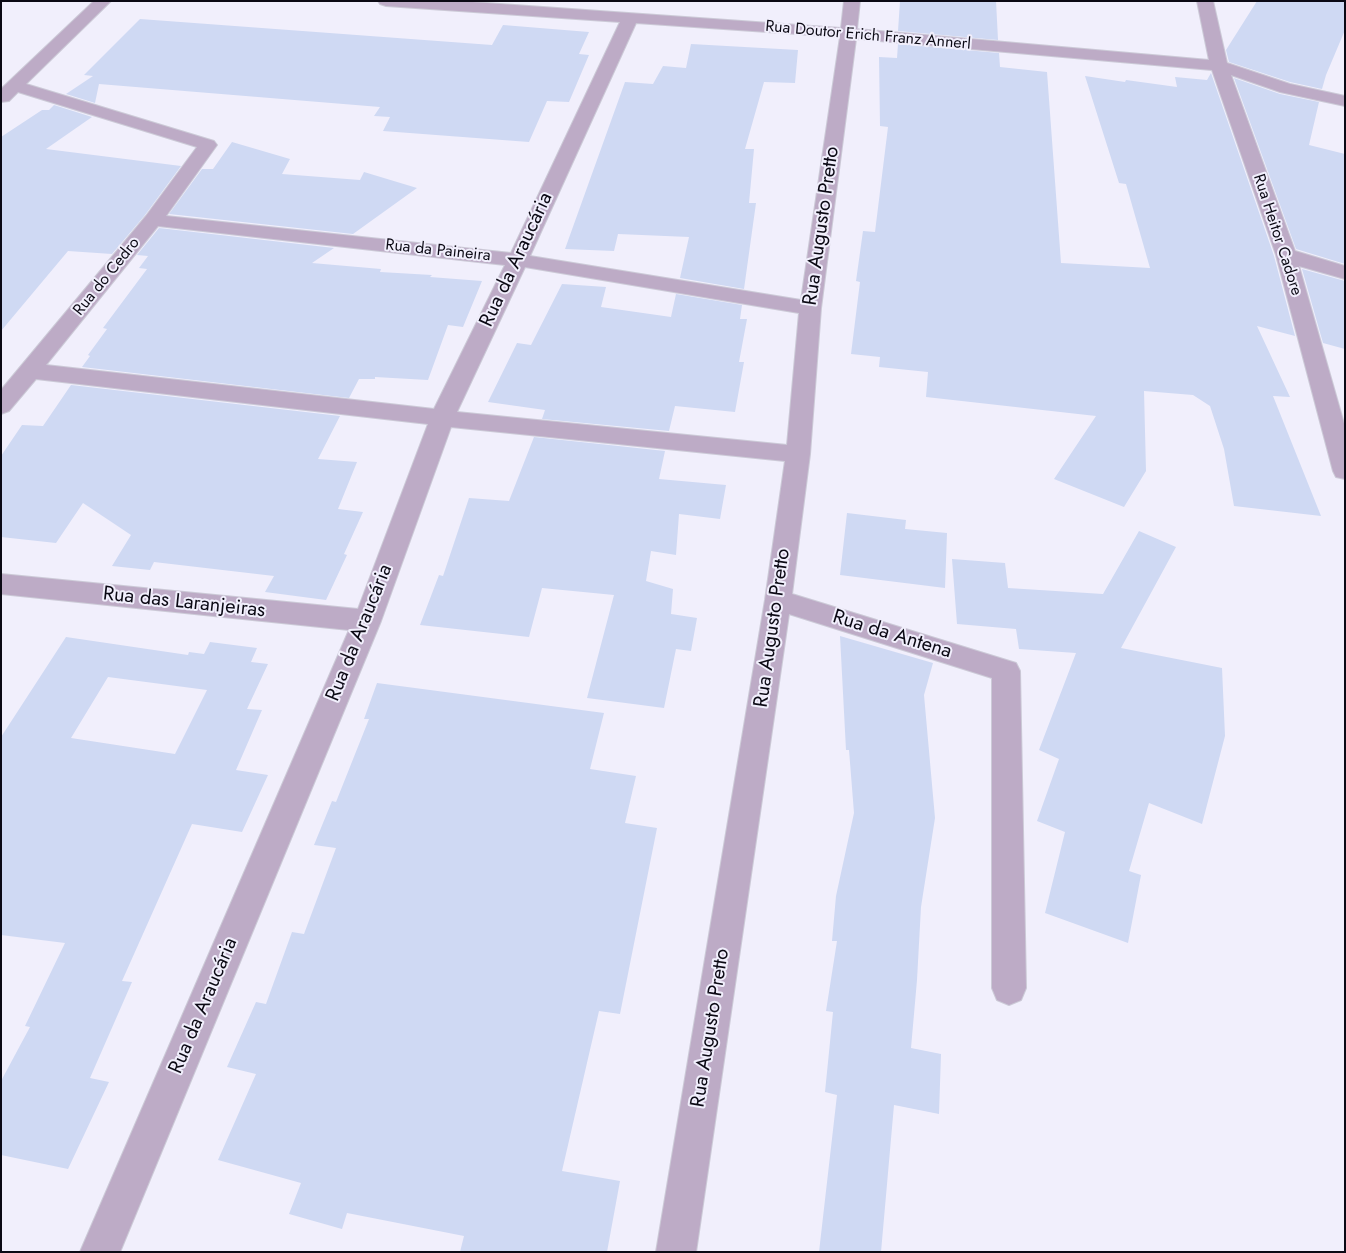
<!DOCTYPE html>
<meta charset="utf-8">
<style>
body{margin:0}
#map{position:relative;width:1346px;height:1253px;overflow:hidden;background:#f1effc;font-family:Jost,sans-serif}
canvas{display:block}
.frame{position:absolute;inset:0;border:2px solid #0b0914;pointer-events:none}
</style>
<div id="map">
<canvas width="1346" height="1253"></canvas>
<div class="frame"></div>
</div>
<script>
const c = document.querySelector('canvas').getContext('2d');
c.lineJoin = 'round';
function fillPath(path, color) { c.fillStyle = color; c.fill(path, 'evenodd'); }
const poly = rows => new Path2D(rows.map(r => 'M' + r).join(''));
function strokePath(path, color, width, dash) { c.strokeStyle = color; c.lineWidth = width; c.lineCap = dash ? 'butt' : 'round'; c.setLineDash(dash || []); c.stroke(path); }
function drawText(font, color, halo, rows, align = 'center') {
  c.font = font + ' Jost,sans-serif'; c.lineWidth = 4; c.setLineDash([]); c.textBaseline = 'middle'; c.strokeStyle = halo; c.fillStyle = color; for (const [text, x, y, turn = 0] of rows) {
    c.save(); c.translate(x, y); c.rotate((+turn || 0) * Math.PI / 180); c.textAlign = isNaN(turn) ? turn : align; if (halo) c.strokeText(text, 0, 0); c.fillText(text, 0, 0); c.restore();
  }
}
const building = poly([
 [900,1,996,1,998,40,898,31],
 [1257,1,1345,1,1345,30,1326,75,1322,89,1290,82,1229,62,1226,50],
 [140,19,492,45,503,25,589,32,579,54,589,55,569,102,547,101,529,142,383,131,390,117,374,116,380,107,99,84,95,103,66,94,93,76,84,75],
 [691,44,798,50,795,83,764,82,745,149,754,149,749,203,756,203,744,289,680,278,689,237,618,234,614,251,565,249,625,82,653,84,663,66,686,68],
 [898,44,999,53,1000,67,1047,72,1061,263,1150,268,1126,184,1119,183,1085,76,1125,82,1126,80,1177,87,1175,77,1207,80,1211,73,1274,256,1295,336,1257,326,1290,397,1273,396,1321,516,1234,506,1224,449,1210,406,1193,395,1144,391,1146,471,1124,507,1054,479,1096,416,926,397,928,372,879,367,880,357,851,354,860,282,856,281,863,231,875,232,888,127,880,126,879,57,897,58],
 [1234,78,1280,94,1319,102,1309,145,1345,154,1345,264,1296,249],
 [54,105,92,117,46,149,181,166,145,215,112,254,68,251,1,331,1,137,42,110,49,110],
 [232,142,290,159,282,174,360,180,364,172,417,188,353,234,169,214,202,169,213,169],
 [159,228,334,248,312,263,381,269,380,272,432,275,430,277,482,281,463,327,448,325,428,380,375,377,375,379,359,379,349,398,82,367,90,356,88,355,107,329,103,328,147,269,139,268,148,256,137,255],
 [1302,269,1345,281,1345,349,1323,343],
 [562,284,606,287,601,307,671,317,676,294,742,305,740,319,747,319,739,362,744,362,735,412,675,406,669,431,542,419,545,410,488,402,517,343,531,345],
 [71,385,340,416,318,459,357,462,338,509,363,512,344,554,347,555,326,600,265,592,274,576,154,562,150,570,112,566,131,535,83,503,56,543,1,537,1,456,22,425,43,426],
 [534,437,665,451,659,479,726,485,720,519,679,514,676,555,651,551,646,581,673,589,671,614,697,618,691,651,676,649,664,708,587,698,614,595,542,588,529,637,420,625,439,575,443,576,469,498,509,501],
 [847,513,906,520,905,529,947,533,945,588,840,575],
 [1139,531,1176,547,1121,648,1222,668,1225,736,1202,824,1149,803,1129,871,1141,875,1128,943,1045,913,1065,832,1037,821,1059,759,1039,750,1076,653,1019,649,1016,629,957,624,952,559,1005,563,1008,588,1103,594],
 [840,636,933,663,924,695,935,818,921,907,917,980,911,1048,941,1054,939,1114,894,1105,881,1252,819,1252,837,1095,825,1092,833,1012,826,1011,837,941,832,941,836,896,854,813,849,750,846,750],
 [66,637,188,655,189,652,204,654,210,642,257,648,251,662,268,664,247,709,262,710,236,770,268,775,242,832,192,824,122,981,132,982,90,1078,109,1082,68,1169,1,1155,1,1081,30,1027,25,1026,65,943,1,935,1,737],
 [108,677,207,690,175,754,71,738],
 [377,683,604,713,590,769,636,776,625,823,657,828,620,1014,599,1011,562,1171,620,1181,607,1252,460,1252,464,1236,347,1213,342,1229,289,1214,301,1183,218,1160,256,1074,227,1067,256,1002,266,1004,292,932,304,934,336,848,314,845,332,801,336,802,369,719,364,719]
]);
const minor = poly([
 [94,1,111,1,26,84,214,141,217,145,166,216,511,253,620,22,386,6,380,4,378,1,458,1,841,28,844,1,860,1,857,29,1209,60,1197,1,1213,1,1227,63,1290,84,1345,96,1345,106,1280,92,1231,75,1295,251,1345,266,1345,279,1299,266,1345,427,1345,479,1336,477,1333,471,1276,255,1212,70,856,39,821,308,810,454,792,594,1016,663,1020,671,1026,988,1021,1000,1009,1005,997,1000,992,988,992,678,789,614,696,1252,656,1252,765,600,785,461,451,427,381,621,120,1252,80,1252,349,630,1,594,1,574,358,609,428,424,36,379,9,411,1,414,1,390,146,216,197,147,18,92,9,101,1,102,1,89,94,1],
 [636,23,840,37,801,300,530,256,636,23],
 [158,226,505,265,434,409,46,365,158,226],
 [525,267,799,313,787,445,457,412,525,267]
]);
const farStreetnames = [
 ["Rua Doutor Erich Franz Annerl",868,36,5],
 ["Rua Heitor Cadore",1277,235,72],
 ["Rua da Paineira",438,251,6],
 ["Rua do Cedro",107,277,-51]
];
const streetNames = [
 ["Rua Augusto Pretto",822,226,-82],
 ["Rua da Araucária",517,260,-65],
 ["Rua das Laranjeiras",184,603,6],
 ["Rua Augusto Pretto",773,628,-82],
 ["Rua da Araucária",360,633,-68],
 ["Rua da Antena",892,635,17],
 ["Rua da Araucária",204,1006,-67],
 ["Rua Augusto Pretto",711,1028,-81]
];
fillPath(building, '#cfd9f3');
strokePath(minor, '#cccad7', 2);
fillPath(minor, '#bdabc6');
drawText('16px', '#0b0914', '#f1effc', farStreetnames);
drawText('20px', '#0b0914', '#f1effc', streetNames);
</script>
